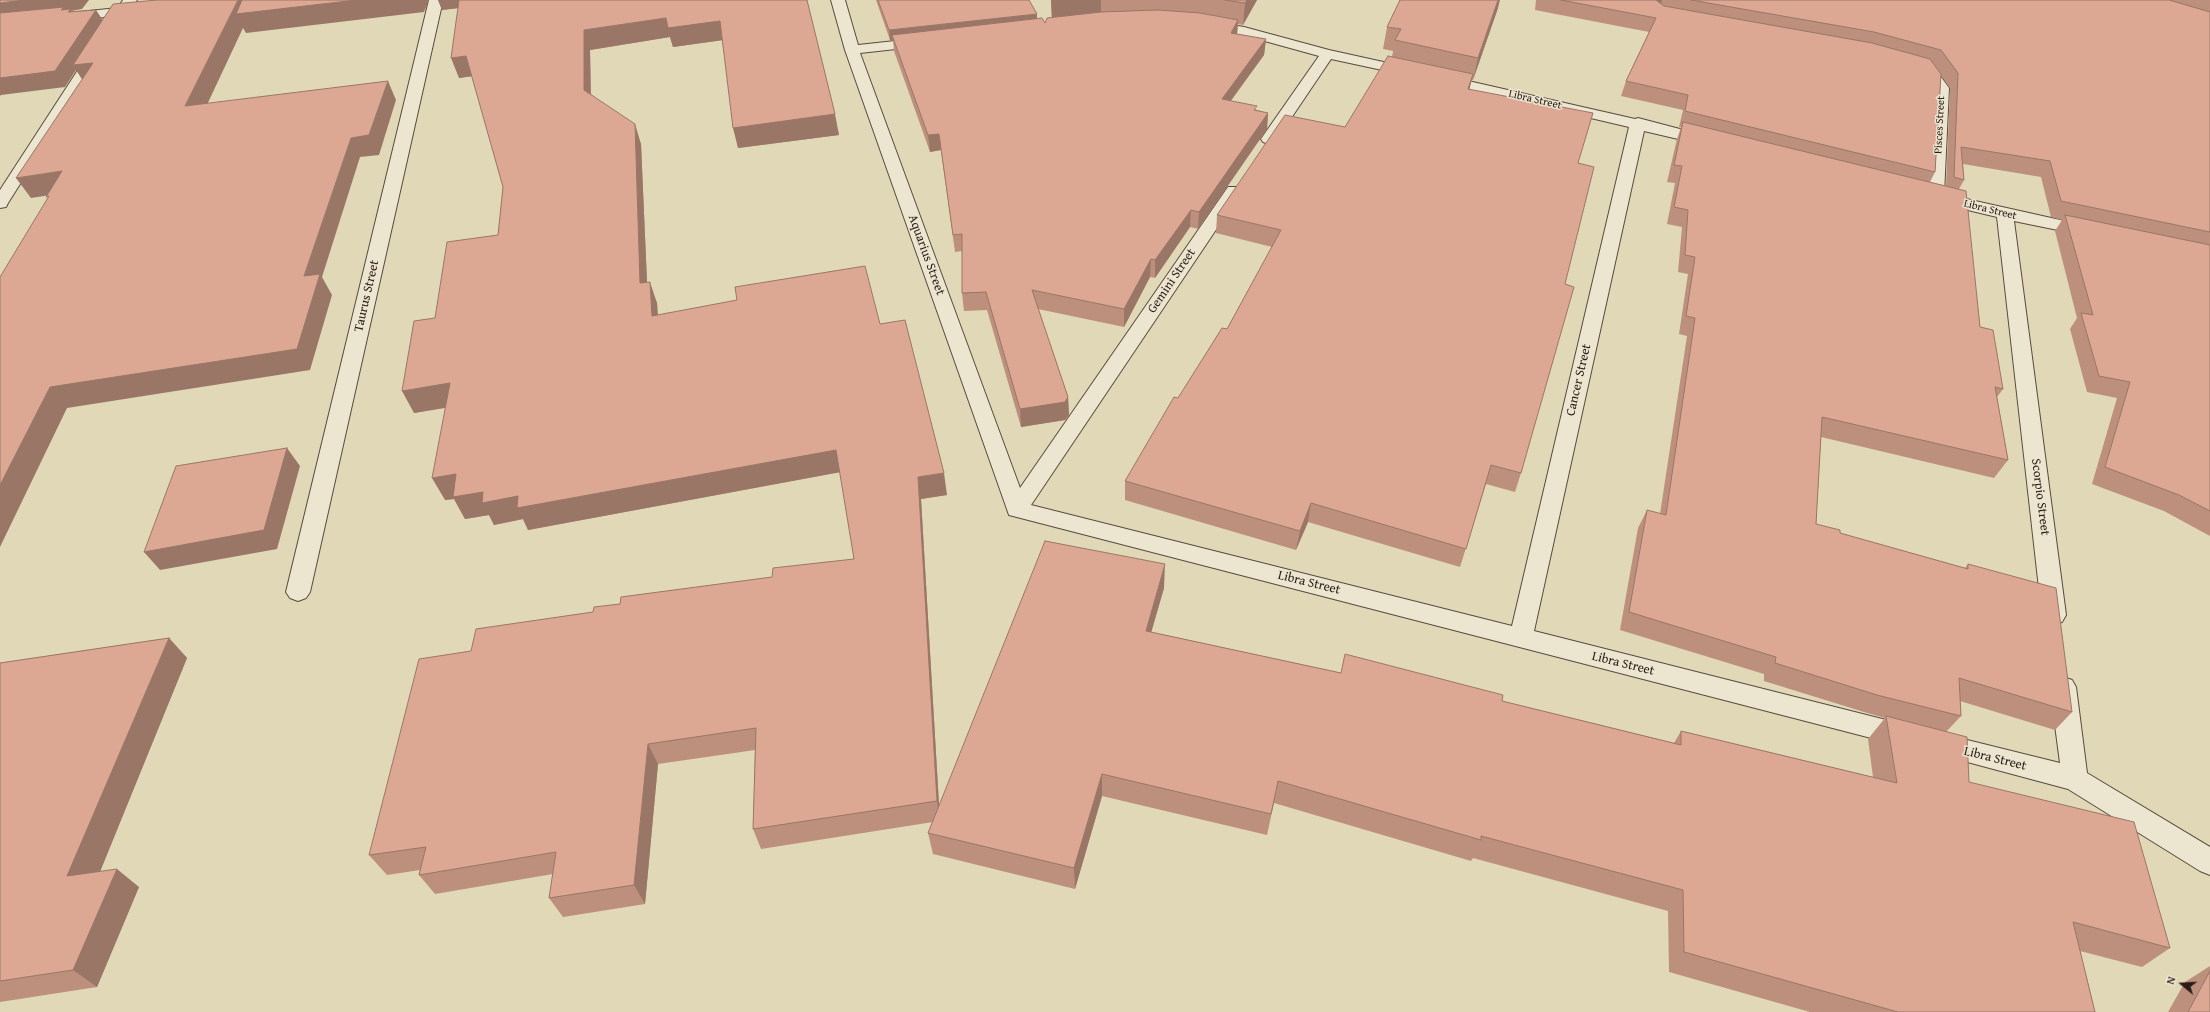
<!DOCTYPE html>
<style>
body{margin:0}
#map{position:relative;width:2210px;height:1012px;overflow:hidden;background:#e1d8b7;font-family:"Gentium Book Plus",serif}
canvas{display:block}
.north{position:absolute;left:2162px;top:964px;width:40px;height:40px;-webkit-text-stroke:3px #ece6d0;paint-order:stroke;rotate:288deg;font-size:11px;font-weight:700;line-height:16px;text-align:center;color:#2b1c17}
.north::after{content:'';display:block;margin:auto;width:14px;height:18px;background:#2b1c17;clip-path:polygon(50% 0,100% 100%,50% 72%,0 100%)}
</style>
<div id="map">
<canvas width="2210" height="1012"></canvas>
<div class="north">N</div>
</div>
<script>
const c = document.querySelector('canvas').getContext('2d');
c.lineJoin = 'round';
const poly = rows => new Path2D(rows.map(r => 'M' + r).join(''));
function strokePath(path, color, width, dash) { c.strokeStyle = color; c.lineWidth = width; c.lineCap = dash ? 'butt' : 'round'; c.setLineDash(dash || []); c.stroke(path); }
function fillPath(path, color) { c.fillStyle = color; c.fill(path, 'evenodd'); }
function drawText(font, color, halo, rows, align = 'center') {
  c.font = font + ' "Gentium Book Plus",serif'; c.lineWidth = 3; c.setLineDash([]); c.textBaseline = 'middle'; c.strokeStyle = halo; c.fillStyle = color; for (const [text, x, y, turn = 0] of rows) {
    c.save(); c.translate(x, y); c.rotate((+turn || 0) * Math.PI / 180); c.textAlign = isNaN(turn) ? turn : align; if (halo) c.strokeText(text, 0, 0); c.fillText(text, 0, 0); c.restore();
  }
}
const minor = poly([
 [123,0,137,0,133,6,139,7,141,10,139,13,127,15,8,203,6,207,0,208,0,190,113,16,69,21,62,17,69,13,118,8,123,0],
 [429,0,443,0,310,592,306,598,298,601,290,598,286,592,429,0],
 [831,0,845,0,858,45,923,38,930,42,923,46,860,53,1020,488,1228,187,1240,187,1242,191,1031,505,1512,626,1629,127,1442,83,1437,82,1435,79,1437,76,1442,75,1635,119,1638,118,1714,138,1716,141,1714,144,1708,146,1644,131,1534,631,1906,725,1915,728,1919,736,1915,744,1906,747,1009,515,845,50,831,0],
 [1208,21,1244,27,1329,50,1415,69,1417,72,1410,76,1331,59,1275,142,1269,144,1263,142,1261,139,1319,56,1243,35,1203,28,1201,25,1208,21],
 [1918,63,1933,66,1949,88,1944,194,2087,226,2093,227,2096,231,2093,235,2087,236,2014,221,2066,615,2062,622,2054,624,2046,622,2042,615,1997,217,1930,201,1928,197,1935,88,1923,72,1913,70,1911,67,1918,63],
 [2063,677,2072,680,2076,687,2087,773,2210,847,2210,875,2200,871,2068,789,1930,752,1926,744,1930,736,1939,733,2060,763,2050,687,2054,680,2063,677]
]);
const wall = poly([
 [438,0,807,0,839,135,738,148,722,40,673,47,670,37,590,50,591,94,641,144,647,282,657,303,658,315,880,324,947,495,921,499,939,805,1164,588,1151,632,1341,673,1502,701,1674,743,1681,731,1873,777,1868,739,1885,718,1864,712,1764,681,1764,674,1620,630,1638,528,1647,510,1660,514,1687,336,1679,334,1688,274,1678,272,1682,227,1667,224,1675,183,1667,182,1677,139,1681,127,1679,127,1683,110,1621,96,1626,81,1649,32,1535,10,1536,0,2210,0,2210,536,2164,511,2092,484,2117,398,2087,392,2070,329,2077,318,2055,231,2062,220,2051,217,2041,177,1963,164,1964,180,1959,189,1980,327,2003,389,1997,397,2008,460,1994,478,1821,437,1816,524,1840,533,1965,568,1968,564,2072,712,2055,730,1960,701,1961,716,1946,732,1969,782,2170,948,2142,967,2080,951,2095,1012,1810,1012,1669,972,1668,911,1473,858,1471,861,1274,803,1267,835,1102,796,1075,889,933,854,928,833,933,822,761,849,753,829,755,750,658,764,645,904,563,917,549,898,553,874,435,894,419,875,420,870,387,875,369,855,471,651,620,604,772,577,854,559,840,472,528,530,523,519,494,525,489,515,465,519,454,499,445,500,445,408,414,413,435,318,498,235,503,187,472,76,459,78,458,8,442,10],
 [1941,75,1950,88,1946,186,1930,182,1935,172],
 [876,0,1029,0,1037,19,1045,23,1052,17,1051,0,1257,0,1243,25,1238,24,1237,34,1266,39,1264,55,1231,101,1257,110,1268,113,1267,129,1198,229,1190,227,1155,278,1150,277,1124,327,1038,309,1068,397,1069,415,1065,420,1021,427,987,310,964,311,962,293,962,251,955,252,941,150,930,152,894,51,893,40,890,40],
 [1498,8,1473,80,1472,80,1469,89,1578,163,1565,284,1521,473,1515,492,1486,484,1460,567,1308,522,1296,550,1125,500,1125,481,1178,398,1227,329,1272,247,1216,233,1217,215,1345,127,1392,57,1393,51,1383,49,1387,27],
 [169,638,187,658,100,871,139,887,97,987,0,1002,0,663],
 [2210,966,2210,1012,2168,1012,2185,982]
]);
const shadedWall = poly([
 [24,0,89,0,82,9,71,11,80,25,0,19,0,3],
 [238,0,429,0,424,12,246,33,243,28,197,126,185,106],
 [438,0,466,0,468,7,442,10],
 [1051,0,1101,0,1101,16,1052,22],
 [1247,0,1257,0,1243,25,1245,3],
 [1498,0,1500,0,1498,8,1473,80,1478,58],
 [1656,0,1662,0,1659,10],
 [96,10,106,25,93,63,85,84,76,70,65,87,1,95,0,96,0,78],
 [1037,14,1037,24,892,35,893,40,890,40,889,30],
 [666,18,720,21,724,40,673,47,670,37,590,50,591,110,584,90,584,30],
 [1238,20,1237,35,1231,33],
 [1266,39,1264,55,1220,115,1222,99],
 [466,56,474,76,459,78,451,58],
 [1473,74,1469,91,1468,89],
 [388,81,396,100,379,155,360,157,322,277,332,295,310,370,67,408,0,547,0,485,50,387,304,276,351,138],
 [1268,113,1267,129,1198,229,1199,212],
 [835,114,839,135,738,148,733,128],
 [635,124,641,144,648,305,640,283],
 [939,134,941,150,930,152,928,135],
 [62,171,76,191,31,198,16,178],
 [1191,210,1190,227,1155,278,1155,260],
 [1151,259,1150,277,1124,327,1124,309],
 [650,282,657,303,659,338,652,316],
 [450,383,461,405,414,413,402,391],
 [1068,397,1069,415,1065,420,1021,427,1020,409],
 [287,448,300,466,277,549,160,570,144,552],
 [836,450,841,472,528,530,523,519,494,525,489,515,465,519,454,499,445,500,432,478,456,474,483,492,518,496],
 [944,473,947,495,921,499,940,821,937,801,918,477],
 [1311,503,1308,522,1296,550,1300,531],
 [1165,564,1164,588,1145,654,1146,631],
 [169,638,187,658,91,894,67,876],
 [648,744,658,764,645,904,634,885],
 [1102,774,1102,796,1075,889,1074,868],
 [117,869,139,887,97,987,73,970]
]);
const building = poly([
 [0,0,24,0,0,3,0,0],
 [157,0,238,0,185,106,388,81,369,135,351,138,304,276,320,274,297,349,50,387,0,485,0,277,49,196,46,197,62,171,16,178,93,63,73,65,113,4,157,0],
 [242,0,357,0,236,14,242,0],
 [459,0,807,0,835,114,733,128,720,21,668,28,666,18,584,30,584,90,635,124,640,283,650,282,652,316,737,300,735,287,865,266,880,324,905,320,944,473,918,477,937,801,753,829,756,728,648,744,634,885,549,898,556,852,419,875,426,847,369,855,419,659,471,651,476,629,593,612,594,607,620,604,621,597,772,577,773,568,854,559,836,450,517,508,518,496,482,503,483,492,453,497,456,474,432,478,450,383,402,391,414,321,435,318,447,242,498,235,503,187,466,56,451,58,459,0],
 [878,0,1029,0,1037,14,889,30,878,0],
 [1225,0,1247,0,1245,3,1225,0],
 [1400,0,1498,0,1478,58,1395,40,1401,29,1387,27,1400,0],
 [1561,0,1656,0,1664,6,1872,43,1930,59,1941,74,1935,172,1685,111,1688,95,1626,81,1656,18,1561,0],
 [1691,0,2169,0,2210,12,2210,232,2061,201,2050,161,1961,147,1964,180,1954,177,1958,73,1941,50,1874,32,1691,0],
 [64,7,61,10,71,9,68,12,96,10,55,71,0,78,0,13,64,7],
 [1158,10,1200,13,1238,20,1231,33,1266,39,1222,99,1257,106,1254,110,1268,113,1199,212,1191,210,1155,260,1151,259,1124,309,1032,290,1068,397,1065,402,1020,409,986,292,962,293,962,234,953,235,939,134,928,135,892,35,1042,18,1045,23,1047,18,1101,12,1158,10],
 [1388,56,1473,74,1468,89,1593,113,1578,163,1594,167,1565,284,1574,287,1521,473,1491,465,1466,549,1311,503,1300,531,1125,481,1174,397,1178,398,1222,328,1227,329,1281,230,1217,215,1285,115,1345,127,1388,56],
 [1683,122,1966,191,1980,327,1993,330,2003,389,1995,387,2008,460,1822,417,1816,524,1840,530,1840,533,1968,569,1968,564,2056,588,2072,712,1959,678,1961,716,1877,695,1775,663,1776,657,1629,612,1647,510,1666,515,1695,318,1686,316,1695,257,1685,255,1688,210,1674,207,1682,166,1674,165,1683,122],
 [2065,215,2210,245,2210,511,2179,495,2105,467,2130,382,2099,376,2081,313,2093,315,2065,215],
 [287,448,264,530,144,552,176,466,287,448],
 [1045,541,1165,564,1146,631,1341,673,1345,654,1503,695,1502,701,1681,745,1681,731,1897,783,1886,716,1967,737,1969,782,2134,822,2170,948,2073,922,2095,1012,1898,1012,1684,952,1683,890,1481,836,1481,840,1278,781,1271,814,1102,774,1074,868,928,833,1045,541],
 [169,638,67,876,117,869,73,970,0,981,0,663,169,638],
 [2210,971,2210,1012,2188,1012,2210,971]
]);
const farStreetnames = [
 ["Libra Street",1535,100,13],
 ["Pisces Street",1940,125,-87],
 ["Libra Street",1990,210,14]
];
const streetNames = [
 ["Aquarius Street",926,255,70],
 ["Gemini Street",1172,281,-56],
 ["Taurus Street",367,296,-77],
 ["Cancer Street",1579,380,-77],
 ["Scorpio Street",2040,497,83],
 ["Libra Street",1309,583,14],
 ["Libra Street",1623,664,14],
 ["Libra Street",1995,759,14]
];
strokePath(minor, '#584b3f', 2);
fillPath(minor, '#ece6d0');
fillPath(wall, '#bd907e');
fillPath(shadedWall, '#9a7667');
fillPath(building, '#dca893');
strokePath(building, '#9a7667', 1);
drawText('11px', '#2b1c17', '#ece6d0', farStreetnames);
drawText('13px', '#2b1c17', '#ece6d0', streetNames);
</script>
